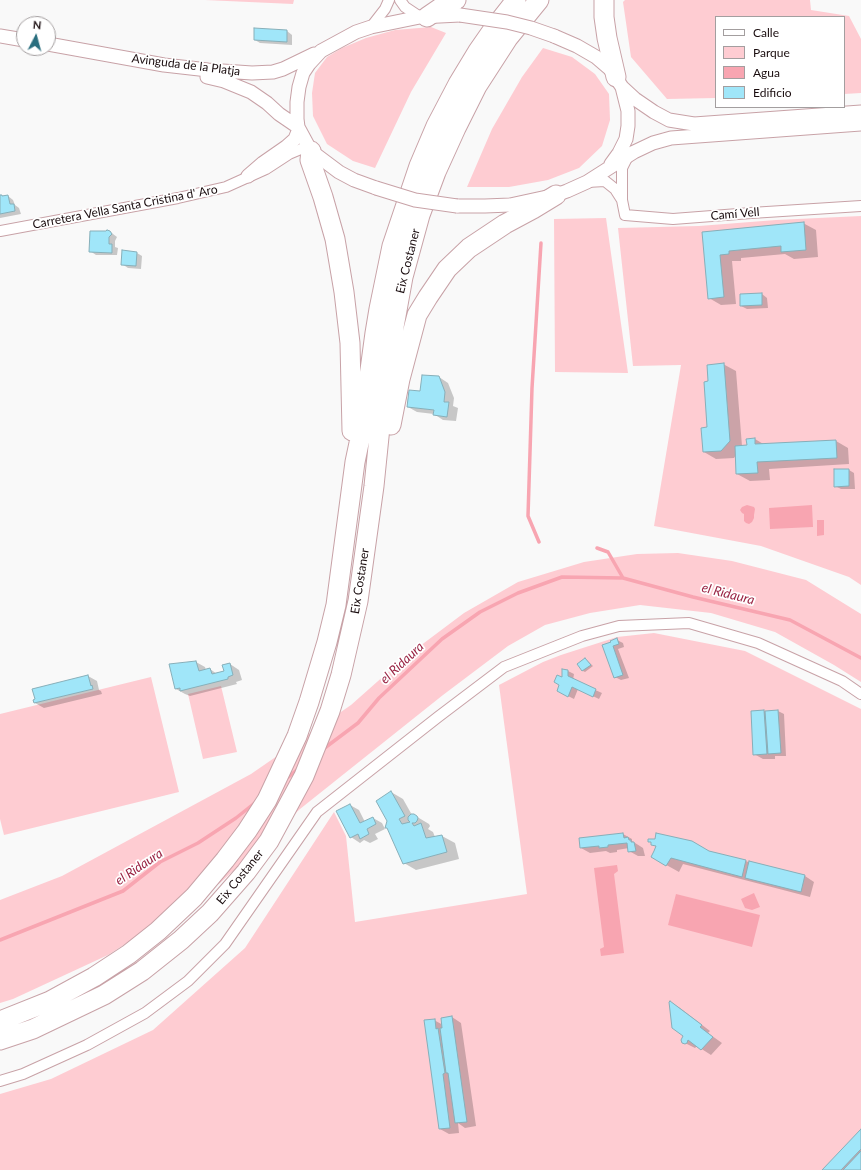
<!DOCTYPE html>
<meta charset="utf-8">
<style>
body{margin:0}
#map{position:relative;width:861px;height:1170px;overflow:hidden;background:#f9f9f9;font-family:Lato,sans-serif}
canvas{display:block}
.legend{position:absolute;left:715px;top:16px;width:130px;height:92px;box-sizing:border-box;background:#fff;border:1px solid #a39e9f;margin:0;padding:5px 7px;list-style:none;font-size:12px;color:#1a0d0f}
.legend li{display:flex;align-items:center;gap:8px;height:20px}
.legend b{width:20px;border:1px solid #a39e9f}
.north{position:absolute;left:16px;top:16px;width:40px;height:40px;box-sizing:border-box;background:#fff;border:1px solid #a39e9f;border-radius:50%;rotate:6deg;font-size:11px;font-weight:700;line-height:16px;text-align:center;color:#1a0d0f}
.north::after{content:'';display:block;margin:auto;width:14px;height:18px;background:#296e7e;clip-path:polygon(50% 0,100% 100%,50% 72%,0 100%)}
</style>
<div id="map">
<canvas width="861" height="1170"></canvas>
<ul class="legend">
<li><b style="height:5px;background:#fff"></b>Calle</li>
<li><b style="height:11px;background:#feccd2"></b>Parque</li>
<li><b style="height:11px;background:#f8a5b1"></b>Agua</li>
<li><b style="height:11px;background:#a0e6f9"></b>Edificio</li>
</ul>
<div class="north">N</div>
</div>
<script>
const c = document.querySelector('canvas').getContext('2d');
c.lineJoin = 'round';
function fillPath(path, color) { c.fillStyle = color; c.fill(path, 'evenodd'); }
const poly = rows => new Path2D(rows.map(r => 'M' + r).join(''));
function strokePath(path, color, width, dash) { c.strokeStyle = color; c.lineWidth = width; c.lineCap = dash ? 'butt' : 'round'; c.setLineDash(dash || []); c.stroke(path); }
function drawText(font, color, halo, rows, align = 'center') {
  c.font = font + ' Lato,sans-serif'; c.lineWidth = 3.5; c.setLineDash([]); c.textBaseline = 'middle'; c.strokeStyle = halo; c.fillStyle = color; for (const [text, x, y, turn = 0] of rows) {
    c.save(); c.translate(x, y); c.rotate((+turn || 0) * Math.PI / 180); c.textAlign = isNaN(turn) ? turn : align; if (halo) c.strokeText(text, 0, 0); c.fillText(text, 0, 0); c.restore();
  }
}
const green = poly([
 [205,0,294,0,293,4],
 [625,0,810,0,811,10,849,16,861,39,861,93,844,94,844,17,716,17,716,98,667,99,631,57,623,2],
 [431,27,446,33,411,92,375,168,353,161,327,144,313,116,312,93,315,73,327,57,342,48,366,38,395,30],
 [543,48,572,57,595,74,609,94,610,120,602,146,579,168,548,180,509,187,467,187,492,129,522,77],
 [861,216,861,585,849,577,761,546,654,526,681,365,633,366,618,228,699,226,776,220],
 [606,218,628,373,555,372,554,219],
 [678,553,732,561,806,580,861,614,861,682,834,665,775,632,711,613,640,605,590,613,545,625,508,646,443,695,300,809,220,883,108,955,13,999,0,1003,0,900,62,876,251,774,351,705,404,658,464,613,518,582,584,562,637,554],
 [654,633,745,651,861,709,861,1170,0,1170,0,1094,51,1079,153,1030,245,948,334,812,346,836,355,922,527,894,499,685,543,662,561,655,617,637],
 [151,677,179,792,4,835,0,819,0,714],
 [221,686,237,752,203,759,188,694]
]);
const water = poly([
 [747,505,754,507,755,509,754,515,754,518,752,522,749,524,746,523,744,521,744,514,742,513,740,510,742,507],
 [812,505,813,527,770,529,769,508],
 [817,520,824,520,824,535,817,536],
 [617,865,618,871,614,874,624,953,601,956,600,949,604,947,594,868],
 [754,893,760,907,752,910,745,908,741,899],
 [676,894,760,915,752,947,668,925]
]);
const shadow = poly([
 [287,31,292,35,292,45,260,43,255,40],
 [0,196,8,196,13,200,15,205,19,208,21,214,0,218],
 [803,223,816,230,818,257,794,259,785,254,741,258,741,261,732,261,736,304,721,305,709,298,703,233],
 [109,231,117,237,115,241,115,247,118,248,117,255,96,255,90,251],
 [137,253,142,256,141,269,128,268,122,264],
 [762,294,767,298,768,308,747,309,741,306],
 [723,364,736,371,742,446,748,446,755,439,765,445,836,441,848,448,849,464,769,469,770,480,750,481,737,474,736,455,734,458,716,459,704,452,708,428,709,382],
 [439,377,448,383,454,398,453,406,458,408,456,421,443,420,434,414,417,412,408,407,421,392],
 [849,470,854,473,855,489,841,489,835,486],
 [617,640,623,643,624,647,618,649,629,678,621,680,615,677,603,646],
 [585,659,593,666,585,672,583,671],
 [196,662,205,667,206,670,210,669,217,674,225,672,230,664,239,670,242,680,236,682,237,684,190,696,185,694,176,689],
 [568,671,574,674,573,680,602,693,599,699,578,689,574,699,564,694,563,679],
 [88,676,97,681,99,690,101,691,102,694,44,708,35,703,34,700],
 [764,711,767,713,778,711,784,714,786,756,775,756,775,759,763,759,754,754],
 [391,792,403,799,412,815,414,815,429,824,430,826,428,829,433,832,435,837,442,836,455,843,459,859,416,870,404,863],
 [350,805,359,810,365,822,373,818,382,823,385,829,375,834,378,839,370,843,364,840,360,843,351,837],
 [623,834,632,839,632,841,643,848,645,856,638,856,629,851,629,848,617,850,617,852,610,853,606,851,590,853,581,848],
 [649,841,709,852,746,861,750,863,750,862,805,876,814,882,810,897,683,864,679,872,652,857,657,847],
 [670,1002,680,1008,710,1031,708,1033,722,1043,711,1055,697,1046,695,1048,683,1042,685,1036],
 [452,1017,461,1023,476,1126,465,1128,458,1123,459,1133,449,1134,440,1129,434,1020,443,1025],
 [861,1130,861,1170,823,1170]
]);
const stream = poly([
 [539,542,528,516,532,388,541,243],
 [597,548,608,552,623,578],
 [322,750,358,723,379,698,442,639,480,612,518,593,562,577,623,578,693,597,790,620,861,658],
 [286,779,298,769],
 [0,940,123,891,160,862,198,843,236,818,256,802]
]);
const building = poly([
 [254,28,287,30,287,42,254,40,254,28],
 [0,195,2,195,2,196,8,195,10,204,14,204,15,211,0,214,0,195],
 [804,222,806,250,781,252,781,246,729,251,729,254,720,255,724,297,708,299,702,232,804,222],
 [107,230,110,231,112,234,109,237,109,244,112,244,112,253,89,252,90,231,106,231,107,230],
 [122,250,137,252,136,266,121,265,122,250],
 [762,293,762,305,740,306,740,294,762,293],
 [724,363,730,441,721,451,703,452,701,428,707,427,704,382,708,381,707,365,724,363],
 [422,375,439,376,445,392,444,402,449,402,447,417,433,415,434,410,407,407,409,390,420,391,422,375],
 [755,438,755,444,836,440,837,458,757,462,758,473,736,474,735,446,747,445,746,439,755,438],
 [834,469,849,469,849,486,834,487,834,469],
 [617,638,619,644,613,646,623,675,614,678,602,645,611,642,610,641,617,638],
 [585,658,591,665,582,671,577,664,585,658],
 [196,661,199,671,210,668,212,674,224,671,222,665,230,663,233,675,228,677,228,679,180,691,180,688,175,689,169,664,196,661],
 [562,669,568,670,568,676,596,689,593,697,572,687,568,697,557,691,559,685,554,682,557,675,562,677,562,669],
 [88,675,91,686,92,685,93,689,34,703,33,700,35,699,32,689,88,675],
 [764,710,767,754,753,755,751,711,764,710],
 [778,710,781,753,768,754,765,711,778,710],
 [391,791,405,816,399,819,402,824,410,822,408,820,408,817,411,814,414,814,417,816,418,818,417,821,415,823,412,823,414,826,421,823,426,838,442,835,447,852,403,864,387,828,385,828,387,821,376,801,391,791],
 [350,804,360,823,373,817,376,824,367,829,369,834,360,839,358,834,350,838,336,811,350,804],
 [623,833,624,838,628,837,629,840,631,840,631,842,634,842,636,851,628,852,627,843,608,845,608,847,599,848,599,846,580,848,579,838,623,833],
 [656,833,692,841,709,851,746,860,742,877,671,858,666,866,651,857,654,851,656,846,651,845,651,842,648,842,648,839,655,839,656,833],
 [749,861,805,875,801,892,745,878,749,861],
 [670,1001,702,1025,700,1027,713,1037,701,1050,688,1040,687,1043,685,1044,682,1043,681,1040,683,1036,672,1028,669,1002,670,1001],
 [452,1016,467,1122,455,1123,448,1073,446,1073,440,1028,442,1028,441,1018,452,1016],
 [435,1019,436,1029,438,1028,445,1073,443,1074,450,1128,439,1129,424,1020,435,1019],
 [861,1129,861,1149,841,1170,822,1170,861,1129],
 [861,1151,861,1170,843,1170,861,1151]
]);
const minor = poly([
 [400,0,405,7,420,17],
 [371,27,385,9,389,0],
 [628,156,622,168,622,200,625,215,673,219,751,213,861,206],
 [587,182,605,181,615,189,622,200],
 [0,231,178,198,226,187,266,169,289,154,308,146],
 [0,1081,23,1074,87,1045,145,1013,188,981,225,944,317,812,438,717,504,667,582,636,619,626,689,623,758,643,842,681,861,694]
]);
const tertiary = poly([
 [0,36,24,40],
 [554,36,577,46,596,57,610,69,622,87,635,99,654,112,669,120,694,124,861,112],
 [48,44,164,65,208,70,252,73,273,72,283,69,314,54],
 [207,77,224,81,251,92,267,103,279,114,298,127],
 [611,164,619,153,626,139,628,126,628,111,622,87],
 [248,176,263,163,286,147,295,139,299,129],
 [376,188,354,180,339,172,311,151,298,127,297,119,297,102,299,87,303,73,309,64,321,51,356,32,371,27,420,17,460,15],
 [457,206,485,206,510,205,556,195,567,191,587,182,634,152,653,143,671,138,861,124]
]);
const motorway = poly([
 [604,0,604,17,607,38,616,77],
 [427,17,440,8,456,0],
 [311,151,310,160,323,197,335,239,344,292,350,343,352,431],
 [391,425,400,379,417,315,428,297,447,269,469,248,505,224,533,209,556,195],
 [0,1021,50,1001,94,977,129,954,158,931,194,897,225,860,247,831,267,800,297,736,309,702,327,642,336,605,355,462,362,429,375,333,379,309,392,246,419,166,436,126,458,84,478,51,494,28,516,0],
 [0,1040,33,1029,104,995,142,971,181,940,210,913,246,872,269,841,304,776,330,711,341,675,358,601,374,486,380,427,388,360,403,277,420,215,436,172,456,128,477,86,508,38,539,0]
]);
const tertiaryBridge = poly([
 [460,15,507,22,531,28,554,36],
 [376,188,415,200,457,206]
]);
const streetNames = [
 ["Avinguda de la Platja",186,65,7],
 ["Carretera Vella Santa Cristina d' Aro",125,207,-11],
 ["Camí Vell",735,214,-5],
 ["Eix Costaner",408,261,-76],
 ["Eix Costaner",360,581,-81],
 ["Eix Costaner",240,877,-51]
];
const waterNames = [
 ["el Ridaura",728,594,14],
 ["el Ridaura",402,663,-43],
 ["el Ridaura",139,867,-34]
];
fillPath(green, '#feccd2');
fillPath(water, '#f8a5b1');
fillPath(shadow, '#0003');
strokePath(stream, '#f8a5b1', 3.5);
fillPath(building, '#a0e6f9');
strokePath(building, '#87afb9', 1);
strokePath(minor, '#c8a2a7', 12);
strokePath(tertiary, '#c8a2a7', 15);
strokePath(motorway, '#c8a2a7', 21);
strokePath(minor, '#fff', 10);
strokePath(tertiary, '#fff', 13);
strokePath(motorway, '#fff', 19);
strokePath(tertiaryBridge, '#c8a2a7', 15, []);
strokePath(tertiaryBridge, '#fff', 13);
drawText('12px', '#1a0d0f', '#fff', streetNames);
drawText('italic 13px', '#992343', '#fff', waterNames);
</script>
